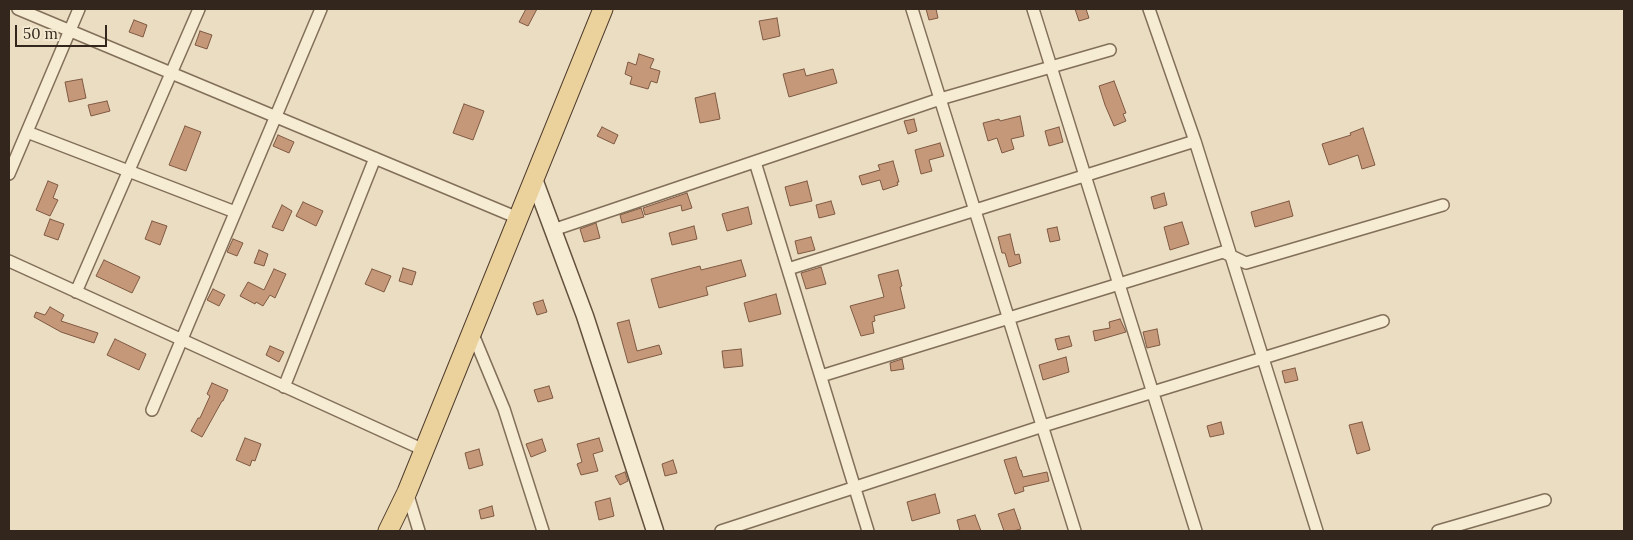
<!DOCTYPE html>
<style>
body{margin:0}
#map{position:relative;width:1633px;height:540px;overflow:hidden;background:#eaddc1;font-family:Lora,serif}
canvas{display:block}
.frame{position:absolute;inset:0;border:10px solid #33271d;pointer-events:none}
.scale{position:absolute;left:15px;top:25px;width:92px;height:22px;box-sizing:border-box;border:2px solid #33271d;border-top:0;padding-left:6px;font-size:15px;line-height:18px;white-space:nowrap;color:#33271d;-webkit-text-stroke:4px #f2e8d0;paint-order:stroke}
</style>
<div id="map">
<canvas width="1633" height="540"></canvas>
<div class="frame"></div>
<div class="scale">50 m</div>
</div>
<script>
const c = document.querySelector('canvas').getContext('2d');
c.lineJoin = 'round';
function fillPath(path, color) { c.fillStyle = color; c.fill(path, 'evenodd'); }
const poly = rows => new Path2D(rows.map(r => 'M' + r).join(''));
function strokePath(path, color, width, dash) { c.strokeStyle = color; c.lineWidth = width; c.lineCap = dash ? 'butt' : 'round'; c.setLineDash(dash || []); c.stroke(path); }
const building = poly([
 [526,9,537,9,528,26,519,22,526,9],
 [926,9,936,9,938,18,929,20,926,9],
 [1075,9,1086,9,1089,18,1079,21,1075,9],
 [777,18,780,36,763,40,759,21,777,18],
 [134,20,147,25,143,37,129,32,134,20],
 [200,31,212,35,207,49,195,45,200,31],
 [639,54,654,59,650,68,660,71,657,83,651,81,648,89,630,84,632,77,625,74,628,62,636,65,639,54],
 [804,69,806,76,833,69,837,83,789,97,783,74,804,69],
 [82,79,86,98,69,102,65,82,82,79],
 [1114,81,1126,113,1123,114,1126,121,1114,126,1105,105,1099,86,1114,81],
 [715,93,720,119,700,123,695,98,715,93],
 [107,101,110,111,91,116,88,105,107,101],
 [464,104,484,111,473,140,453,133,464,104],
 [1020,116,1024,136,1011,139,1014,149,1002,153,997,138,988,141,983,123,999,119,1000,121,1020,116],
 [914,119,917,131,908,134,904,121,914,119],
 [185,126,201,132,186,171,169,165,185,126],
 [602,127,618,135,614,144,597,136,602,127],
 [1059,127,1063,142,1049,146,1045,131,1059,127],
 [1363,128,1375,165,1362,169,1358,155,1329,165,1322,144,1351,135,1350,133,1363,128],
 [278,135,294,142,289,153,273,146,278,135],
 [940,143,944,156,929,160,932,171,921,174,915,150,940,143],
 [893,161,899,182,897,182,898,185,883,190,880,180,862,185,859,176,880,170,878,165,893,161],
 [48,181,58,185,53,198,58,200,50,216,36,210,48,181],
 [807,181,812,201,790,206,785,187,807,181],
 [687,193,692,208,682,211,681,205,645,215,643,208,687,193],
 [1164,193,1167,205,1154,209,1151,197,1164,193],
 [831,201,835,214,819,218,816,205,831,201],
 [1289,201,1293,216,1255,227,1251,212,1289,201],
 [303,202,323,211,316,226,296,216,303,202],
 [282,205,292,211,283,231,272,227,282,205],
 [748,207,752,224,727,231,722,214,748,207],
 [641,208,644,217,622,223,620,215,641,208],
 [50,219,64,224,58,240,44,235,50,219],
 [152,221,167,226,160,245,145,239,152,221],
 [1182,222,1189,244,1170,250,1164,227,1182,222],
 [596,223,600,238,584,242,580,229,596,223],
 [694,226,697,239,672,245,669,233,694,226],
 [1057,227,1060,240,1050,242,1047,229,1057,227],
 [1010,234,1015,255,1019,254,1021,263,1009,267,1005,253,1002,253,998,237,1010,234],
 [811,237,815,250,798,254,795,241,811,237],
 [233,239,243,243,237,256,227,252,233,239],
 [259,250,268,254,264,266,254,263,259,250],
 [104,260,140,277,132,293,96,276,104,260],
 [741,260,746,276,706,287,708,295,659,308,651,279,700,266,701,270,741,260],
 [821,267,826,284,806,289,801,273,821,267],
 [403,268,416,272,412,285,399,281,403,268],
 [274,269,286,274,275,298,270,295,263,306,256,302,255,304,240,296,248,282,264,290,274,269],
 [372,269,391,276,384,292,365,284,372,269],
 [898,270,902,286,900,287,905,308,874,316,875,321,872,322,874,333,861,336,850,306,884,297,878,275,898,270],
 [213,289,225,295,219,306,207,300,213,289],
 [776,294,781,314,749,322,744,303,776,294],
 [543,300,547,312,537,315,533,303,543,300],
 [50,307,64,315,61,321,98,333,94,343,61,332,34,317,36,312,45,315,50,307],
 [1120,319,1126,332,1095,341,1093,331,1110,328,1109,322,1120,319],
 [629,320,637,351,659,345,662,354,628,363,617,323,629,320],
 [1157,329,1160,345,1147,348,1143,332,1157,329],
 [1069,336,1072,346,1058,350,1055,339,1069,336],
 [115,339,146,354,139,370,107,355,115,339],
 [270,346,284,352,279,362,266,355,270,346],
 [741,349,743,366,724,368,722,351,741,349],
 [1066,357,1069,372,1043,380,1039,365,1066,357],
 [902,359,904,369,891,371,890,363,902,359],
 [1295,368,1298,380,1285,383,1282,371,1295,368],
 [212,383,228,390,223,401,222,401,202,437,191,431,198,418,200,418,210,396,207,394,212,383],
 [549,386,553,398,538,402,534,390,549,386],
 [1221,422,1224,434,1210,437,1207,426,1221,422],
 [1362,422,1370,450,1357,454,1349,425,1362,422],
 [245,438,261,444,255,461,252,460,250,466,236,460,245,438],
 [599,438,603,451,593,454,598,471,581,475,577,464,582,462,577,444,599,438],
 [542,439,546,451,531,457,526,444,542,439],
 [479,449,483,465,469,469,465,453,479,449],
 [1016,457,1020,470,1021,470,1023,477,1047,472,1049,481,1023,487,1024,491,1015,494,1004,460,1016,457],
 [673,460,677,473,665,476,662,464,673,460],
 [625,472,628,481,620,485,615,476,625,472],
 [935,494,940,513,912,521,907,502,935,494],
 [610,498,614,516,599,520,595,502,610,498],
 [492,506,494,516,481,519,479,510,492,506],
 [1014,509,1021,529,1013,531,1004,531,998,514,1014,509],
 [975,515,981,531,960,531,957,520,975,515]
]);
const street = poly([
 [18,9,518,218],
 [912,9,1075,531],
 [1033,9,1196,531],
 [1149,9,1195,141,1317,531],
 [27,132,235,212],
 [755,162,868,531],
 [9,174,79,9],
 [553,230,940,99,1110,50],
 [9,261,424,450],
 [788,269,1195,141],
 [76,292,199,9],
 [472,332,504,409,543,531],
 [821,376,1223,252,1246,263,1443,205],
 [284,387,375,158],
 [152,410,321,9],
 [407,492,419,531],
 [721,531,1043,426,1383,321],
 [1438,531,1545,500]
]);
const secondary = poly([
 [534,179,585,316,655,531]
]);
const primary = poly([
 [388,531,407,492,603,9]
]);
fillPath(building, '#c59879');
strokePath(building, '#7f5942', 1);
strokePath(street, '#826f5a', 14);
strokePath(secondary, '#63503d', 19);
strokePath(primary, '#503d2e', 21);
strokePath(street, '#f6ebd3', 11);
strokePath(secondary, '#f6ebd3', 16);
strokePath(primary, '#ebd19b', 19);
</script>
